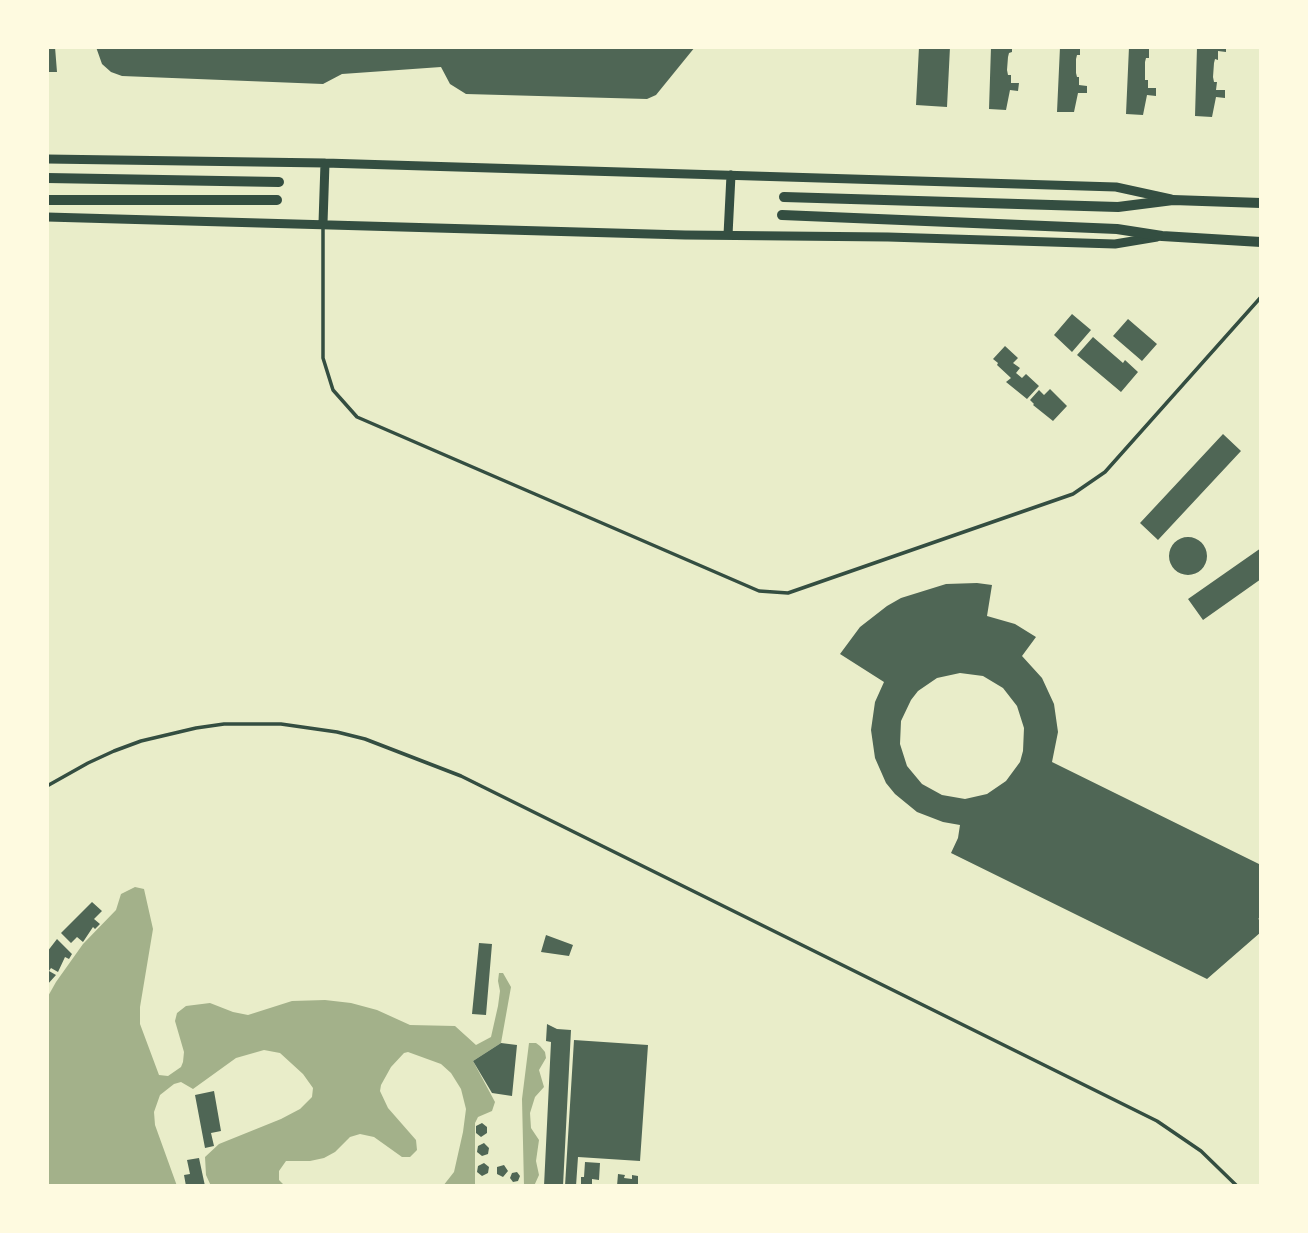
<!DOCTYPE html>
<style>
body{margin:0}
#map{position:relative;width:1308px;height:1233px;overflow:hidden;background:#e9edc9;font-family:Barlow,sans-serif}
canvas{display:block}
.frame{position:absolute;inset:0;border:49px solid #fefae0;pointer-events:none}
</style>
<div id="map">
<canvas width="1308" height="1233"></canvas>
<div class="frame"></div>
</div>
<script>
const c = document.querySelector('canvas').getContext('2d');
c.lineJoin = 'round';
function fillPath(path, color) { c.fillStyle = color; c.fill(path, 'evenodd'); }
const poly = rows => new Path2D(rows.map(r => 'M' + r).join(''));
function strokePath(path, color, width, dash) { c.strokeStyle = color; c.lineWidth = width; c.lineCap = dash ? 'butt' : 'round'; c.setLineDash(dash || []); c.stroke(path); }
const water = poly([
 [135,887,144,889,153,929,140,1007,140,1024,159,1075,168,1076,181,1067,183,1062,184,1052,175,1021,177,1013,186,1006,210,1003,233,1012,248,1015,292,1001,325,1000,351,1003,377,1010,410,1025,455,1026,476,1045,491,1037,498,1006,500,991,498,981,499,973,503,973,511,987,501,1043,473,1061,495,1102,492,1111,478,1117,475,1123,475,1186,443,1186,454,1172,463,1132,466,1109,461,1089,451,1073,441,1064,408,1052,404,1053,391,1067,381,1085,380,1091,388,1108,416,1140,417,1150,410,1157,402,1157,374,1137,360,1134,350,1137,335,1152,324,1158,310,1161,286,1161,279,1171,279,1180,285,1186,211,1186,206,1175,205,1157,219,1144,281,1119,300,1109,312,1097,313,1088,303,1074,280,1053,264,1050,236,1058,193,1089,181,1082,174,1084,160,1095,154,1112,155,1125,177,1186,47,1186,47,998,56,982,83,944,116,910,121,894],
 [529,1043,536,1043,540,1046,545,1052,546,1058,539,1070,544,1087,535,1097,530,1113,531,1128,539,1140,536,1161,539,1175,534,1186,524,1186,522,1099]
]);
const building = poly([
 [47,47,55,47,57,72,47,72],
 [96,47,695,47,656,95,647,99,466,94,450,84,441,67,342,74,323,84,122,76,111,72,102,64],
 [919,47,950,47,947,107,916,105],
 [991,47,1012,47,1012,52,1009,53,1008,57,1007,70,1008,75,1011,75,1011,83,1019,83,1018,91,1010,90,1006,110,989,109],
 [1060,47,1080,47,1080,55,1077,55,1076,59,1076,73,1077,77,1079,77,1079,85,1087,86,1087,93,1078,93,1074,112,1057,112],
 [1129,47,1149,47,1149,58,1146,58,1145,62,1145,80,1148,80,1148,88,1156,88,1156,96,1147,95,1143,115,1126,114],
 [1197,47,1226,47,1226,52,1218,51,1218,60,1215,59,1214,63,1213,77,1214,82,1217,82,1216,90,1225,90,1225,98,1216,97,1212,117,1195,116],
 [1072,314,1091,330,1072,352,1054,335],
 [1128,319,1157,344,1142,361,1113,336],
 [1093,337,1123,363,1125,360,1138,372,1121,392,1077,355],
 [1005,346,1018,358,1013,363,1020,368,1016,373,1022,378,1026,374,1039,386,1027,399,1006,382,1011,378,997,365,998,363,993,359],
 [1050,389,1067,406,1053,421,1033,405,1034,404,1030,400,1039,390,1044,395],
 [1223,434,1241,451,1158,540,1140,523],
 '1169 556a19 19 0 1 1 38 0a19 19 0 1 1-38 0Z',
 [1261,548,1261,579,1203,620,1188,599],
 [977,583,992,585,987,616,1015,624,1036,637,1022,656,1042,678,1054,704,1058,732,1052,762,1261,865,1261,917,1258,919,1261,920,1261,932,1207,979,951,853,958,838,960,825,943,822,917,812,895,794,886,783,875,758,871,730,875,702,884,682,840,654,860,627,887,606,901,598,946,584],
 [960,673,983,676,1003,688,1017,706,1024,728,1023,751,1020,762,1006,781,987,794,965,799,942,795,922,784,907,766,900,744,901,721,911,700,918,691,937,678],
 [92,902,102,911,94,919,100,924,95,929,93,927,83,942,77,937,71,943,61,933],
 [546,935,573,945,569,956,541,952],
 [57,939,72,954,69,959,65,957,58,972,51,968,49,971,56,975,47,985,47,952],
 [479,943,492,944,486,1015,472,1014],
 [547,1024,557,1029,571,1030,563,1186,544,1186,551,1042,546,1041],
 [574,1040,648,1045,640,1161,578,1157,576,1186,565,1186],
 [501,1043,517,1045,512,1096,492,1093,473,1061],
 [214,1091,221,1131,211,1133,214,1146,205,1148,195,1095],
 [482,1123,487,1127,487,1133,481,1137,476,1133,476,1126],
 [484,1143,489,1148,488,1154,482,1156,477,1152,478,1146],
 [199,1158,205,1186,186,1186,184,1175,190,1174,187,1160],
 [585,1162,600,1163,599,1180,592,1179,592,1186,581,1186,581,1177,584,1177],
 [484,1163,489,1167,488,1173,482,1176,477,1172,478,1166],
 [504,1165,508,1171,503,1177,497,1174,497,1167],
 [517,1172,520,1176,518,1181,513,1182,510,1178,512,1173],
 [618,1174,625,1175,624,1178,632,1179,632,1175,638,1176,638,1186,617,1186]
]);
const service = poly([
 [323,226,323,358,333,390,357,417,759,591,788,593,1073,494,1105,472,1261,297],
 [47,786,88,763,114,751,141,741,196,728,224,724,281,724,337,732,365,739,461,776,1157,1121,1201,1151,1237,1186]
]);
const tertiary = poly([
 [47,159,325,163,1116,187,1171,199],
 [47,217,685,235,888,237,1115,244,1157,237],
 [323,223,325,163],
 [728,235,731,175]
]);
const secondary = poly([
 [47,178,279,182],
 [784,197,1118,207,1173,200,1261,203],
 [47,200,277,200],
 [782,215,1117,229,1162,236,1261,242]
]);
fillPath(water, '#a3b18a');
fillPath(building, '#4f6655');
strokePath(service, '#344e41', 3.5);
strokePath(tertiary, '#344e41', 9);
strokePath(secondary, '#344e41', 10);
</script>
